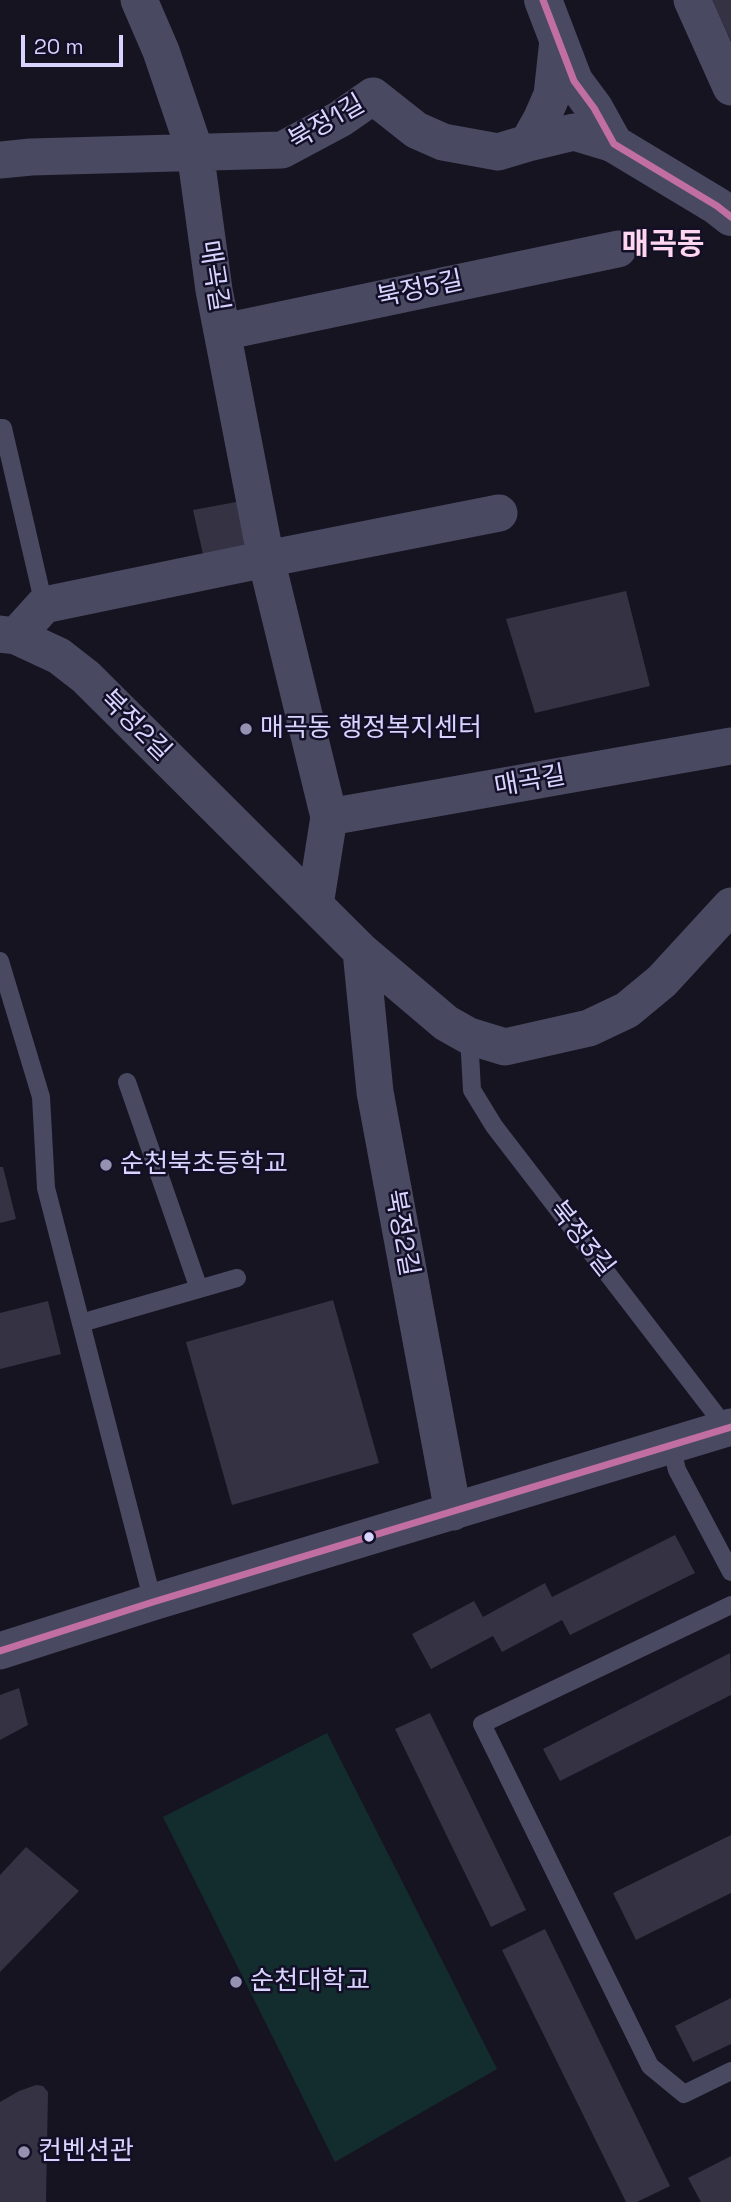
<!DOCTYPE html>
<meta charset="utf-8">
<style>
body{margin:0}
#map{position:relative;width:731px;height:2202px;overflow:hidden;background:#161421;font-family:"Space Grotesk",sans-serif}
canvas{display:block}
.scale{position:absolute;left:21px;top:35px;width:102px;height:32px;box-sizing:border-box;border:4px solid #d9d4ff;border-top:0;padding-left:9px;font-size:21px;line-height:24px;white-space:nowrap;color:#d9d4ff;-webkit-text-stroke:5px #130f26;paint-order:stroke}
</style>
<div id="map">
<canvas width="731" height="2202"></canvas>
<div class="scale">20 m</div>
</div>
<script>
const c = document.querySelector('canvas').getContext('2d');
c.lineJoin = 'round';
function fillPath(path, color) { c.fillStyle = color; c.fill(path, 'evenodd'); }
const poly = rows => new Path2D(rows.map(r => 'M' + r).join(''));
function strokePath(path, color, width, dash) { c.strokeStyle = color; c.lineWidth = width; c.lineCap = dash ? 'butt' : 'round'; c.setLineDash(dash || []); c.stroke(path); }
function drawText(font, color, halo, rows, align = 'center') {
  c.font = font + ' "Space Grotesk","Noto Sans KR",sans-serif'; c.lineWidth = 5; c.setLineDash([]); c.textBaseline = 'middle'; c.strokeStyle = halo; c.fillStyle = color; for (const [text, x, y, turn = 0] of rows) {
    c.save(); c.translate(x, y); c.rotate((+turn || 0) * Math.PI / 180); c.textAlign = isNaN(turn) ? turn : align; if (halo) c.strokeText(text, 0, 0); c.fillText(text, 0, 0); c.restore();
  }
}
const green = poly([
 [327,1733,497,2069,335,2162,163,1817]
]);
const building = poly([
 [712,0,731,0,731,41],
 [247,500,257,553,205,563,193,510],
 [626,591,650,686,535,713,506,619],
 [0,1167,3,1167,16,1219,0,1223],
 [333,1300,379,1463,232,1505,186,1342],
 [48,1301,61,1354,0,1369,0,1313],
 [675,1535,695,1573,570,1635,562,1620,502,1652,493,1636,431,1669,412,1634,474,1601,483,1617,545,1583,552,1597],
 [730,1653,731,1695,560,1781,543,1749],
 [19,1688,28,1725,0,1740,0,1695],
 [430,1713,526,1910,491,1927,395,1729],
 [731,1835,731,1893,636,1940,613,1893],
 [26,1847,79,1891,0,1972,0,1875],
 [545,1929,670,2186,637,2202,626,2202,502,1950],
 [731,1998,731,2044,693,2062,675,2026],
 [36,2085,43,2086,48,2092,46,2202,0,2202,0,2102,19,2091],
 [731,2156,731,2202,701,2202,688,2178]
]);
const service = poly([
 [0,428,3,428,44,605],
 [0,961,41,1097,46,1188,153,1602],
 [469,1036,472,1090,494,1126,727,1429],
 [127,1082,199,1289],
 [81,1323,237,1278],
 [671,1446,677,1470,731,1572],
 [731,1605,482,1724,650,2066,684,2094,731,2071]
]);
const minor = poly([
 [139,0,161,51,195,151,214,290,266,559,329,817,315,905],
 [692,0,731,87],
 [528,143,574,132,614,144],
 [0,160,31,157,282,150,340,119,373,96,416,130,443,142,498,152,528,143,542,118,552,95,558,40],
 [223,332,618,249],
 [0,634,16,636,59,656,86,677,361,951,375,1092,453,1512],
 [16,636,44,605,266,559,499,513],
 [329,817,731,746],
 [361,951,446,1023,469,1036,505,1047,589,1028,627,1010,662,981,731,906],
 [0,1651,153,1602,731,1427]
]);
const tertiary = poly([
 [543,0,574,81,594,108,614,144,717,206,731,217]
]);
const bus1 = poly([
 [543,0,574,81,594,108,614,144,717,206,731,217],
 [0,1651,153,1602,731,1427]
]);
const markers = [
 [246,729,7,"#9591b1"],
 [106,1165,7,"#9591b1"],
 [369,1537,6,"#d9d4ff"],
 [236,1982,7,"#9591b1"],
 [24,2152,7,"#9591b1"]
];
const streetNames = [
 ["북정1길",327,123,-30],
 ["매곡길",213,276,81],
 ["북정5길",420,290,-12],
 ["북정2길",135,726,45],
 ["매곡길",530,782,-10],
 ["북정2길",401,1233,80],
 ["북정3길",581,1239,52]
];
const poiNames = [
 ["매곡동 행정복지센터",260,729],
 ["순천북초등학교",120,1165],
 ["순천대학교",250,1982],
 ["컨벤션관",38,2152]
];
const quarterNames = [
 ["매곡동",663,246]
];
fillPath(green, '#132c2d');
fillPath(building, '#343243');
strokePath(service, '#4a4962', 18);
strokePath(minor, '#4a4962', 37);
strokePath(tertiary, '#4a4962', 38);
strokePath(bus1, '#c16fa2', 7);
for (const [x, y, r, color] of markers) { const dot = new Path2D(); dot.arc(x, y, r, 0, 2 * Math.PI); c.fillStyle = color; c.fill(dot); strokePath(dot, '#130f26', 2.5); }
drawText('26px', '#d9d4ff', '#130f26', streetNames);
drawText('26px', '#d9d4ff', '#130f26', poiNames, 'left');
drawText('bold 30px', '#ffd6f0', '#130f26', quarterNames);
</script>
